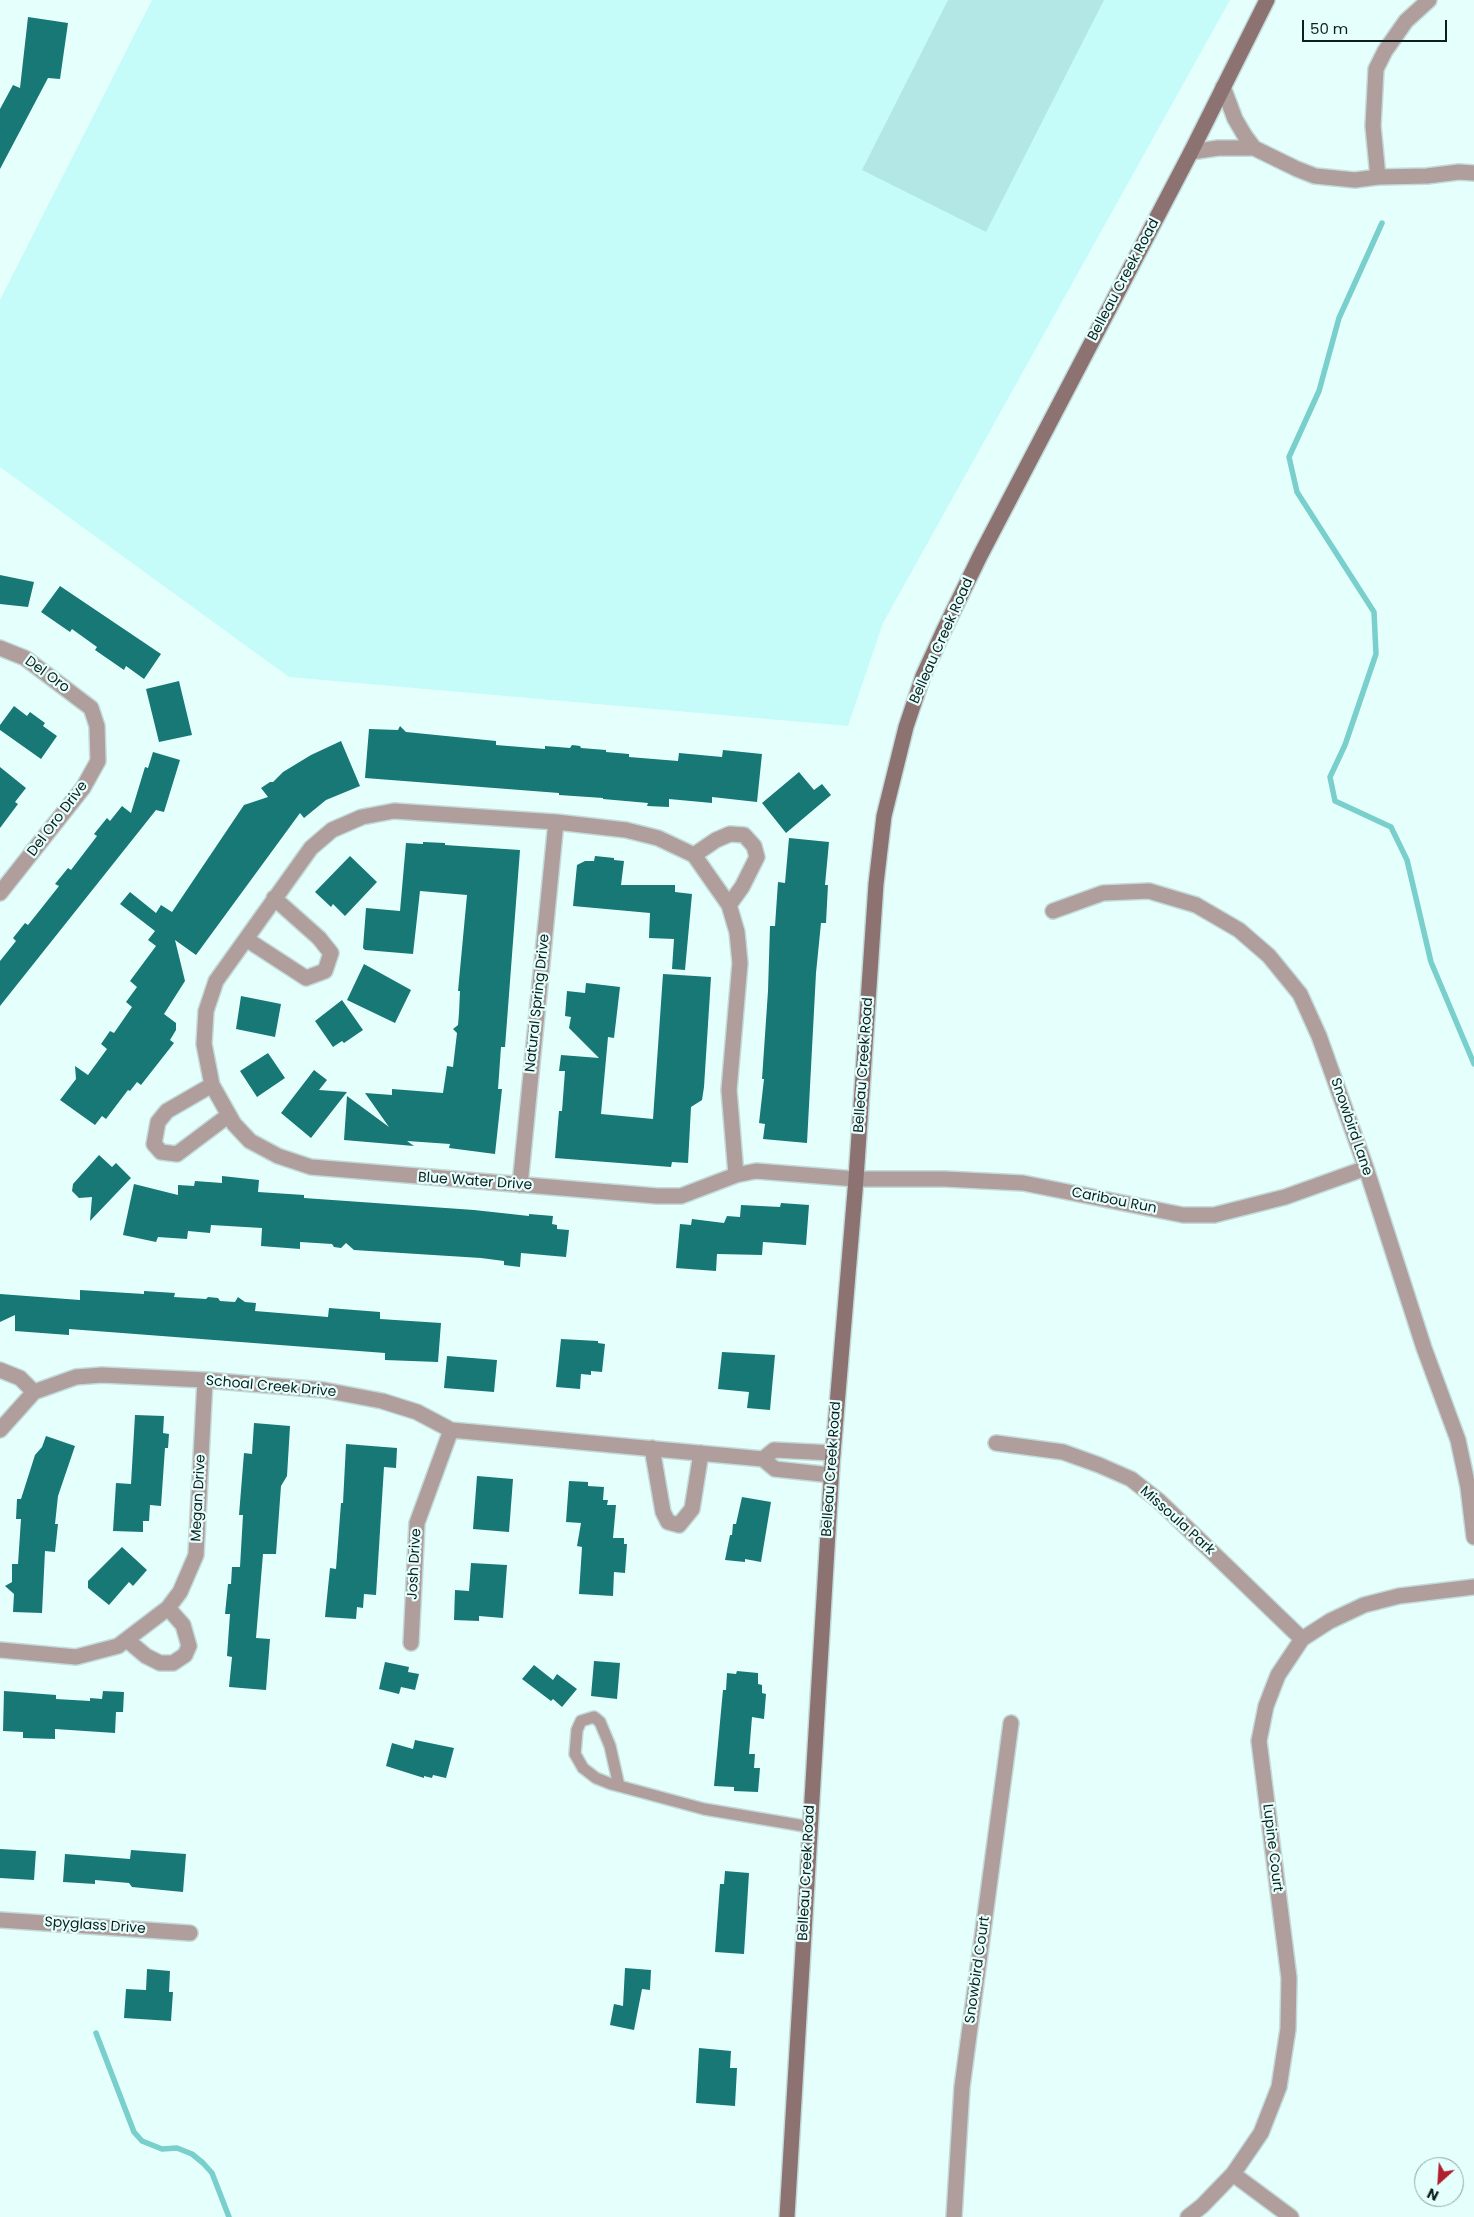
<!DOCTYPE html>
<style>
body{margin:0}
#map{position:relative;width:1474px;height:2217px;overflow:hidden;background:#e5fffd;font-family:Poppins,sans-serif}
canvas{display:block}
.north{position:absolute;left:1414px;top:2157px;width:50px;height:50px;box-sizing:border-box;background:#e5fffd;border:1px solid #8fa5a3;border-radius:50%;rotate:206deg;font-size:14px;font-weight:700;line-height:20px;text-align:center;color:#0d1e1d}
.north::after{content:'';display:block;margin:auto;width:18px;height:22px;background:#b11e30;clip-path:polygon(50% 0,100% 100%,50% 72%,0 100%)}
.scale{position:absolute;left:1302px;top:20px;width:145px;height:22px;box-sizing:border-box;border:2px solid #0d1e1d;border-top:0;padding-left:6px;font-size:15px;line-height:18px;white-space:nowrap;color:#0d1e1d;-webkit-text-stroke:4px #e5fffd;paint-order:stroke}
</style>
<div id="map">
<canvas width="1474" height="2217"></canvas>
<div class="north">N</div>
<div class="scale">50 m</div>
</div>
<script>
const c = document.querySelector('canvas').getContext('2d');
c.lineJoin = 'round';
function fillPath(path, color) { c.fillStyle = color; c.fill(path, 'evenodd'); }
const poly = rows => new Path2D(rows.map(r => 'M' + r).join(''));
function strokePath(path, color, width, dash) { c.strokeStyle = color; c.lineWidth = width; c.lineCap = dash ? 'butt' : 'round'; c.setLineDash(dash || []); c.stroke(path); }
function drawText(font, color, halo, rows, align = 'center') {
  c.font = font + ' Poppins,sans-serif'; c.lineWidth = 4.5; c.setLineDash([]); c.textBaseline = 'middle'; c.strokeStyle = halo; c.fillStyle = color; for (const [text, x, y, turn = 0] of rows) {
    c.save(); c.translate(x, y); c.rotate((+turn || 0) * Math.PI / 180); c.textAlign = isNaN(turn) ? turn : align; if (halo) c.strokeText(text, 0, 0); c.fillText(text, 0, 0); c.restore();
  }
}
const built = poly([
 [152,0,1230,0,883,623,848,726,289,677,0,467,0,300]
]);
const green = poly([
 [948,0,1104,0,986,232,862,170]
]);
const stream = poly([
 [1382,223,1339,318,1319,391,1289,457,1297,492,1374,612,1376,654,1345,745,1330,777,1335,801,1391,827,1407,860,1431,962,1474,1064],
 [96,2033,134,2132,142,2141,162,2149,177,2148,192,2154,203,2163,212,2173,229,2217]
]);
const building = poly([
 [28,17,68,23,60,79,48,78,0,169,0,109,13,85,20,88],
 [0,575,34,582,28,607,0,604],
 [60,586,161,654,144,679,126,666,124,670,95,650,97,647,72,629,70,632,41,612],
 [179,681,192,735,159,742,146,689],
 [14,706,27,716,30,712,45,723,43,726,57,736,41,759,0,730,0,725],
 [400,726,406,732,496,741,496,745,545,749,545,746,570,748,572,745,580,746,581,748,606,750,606,752,629,754,629,757,678,761,679,753,722,757,723,750,762,754,757,802,712,797,712,803,669,799,669,807,647,806,648,803,603,799,603,798,559,795,559,793,365,778,369,729,398,730],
 [341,741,360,786,326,800,304,818,300,813,196,955,175,940,185,981,164,1014,176,1023,176,1030,170,1040,174,1043,141,1085,137,1082,130,1091,128,1090,106,1119,102,1116,95,1125,60,1100,76,1079,75,1066,88,1075,107,1049,101,1044,110,1031,114,1033,132,1007,126,1002,137,987,130,981,156,946,148,940,155,931,120,904,130,892,156,913,161,905,172,912,244,805,268,797,261,788,270,782,273,782,283,772,311,755],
 [153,752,180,760,164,812,156,810,0,1006,0,961,16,941,13,938,25,923,28,925,44,905,59,886,55,884,68,868,71,870,97,836,94,834,107,818,110,821,122,806,131,813,145,767,148,768],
 [0,767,26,788,15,802,18,804,0,828],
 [799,772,814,790,822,784,831,795,786,833,762,803],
 [789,838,829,842,825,885,828,885,826,923,821,923,816,973,807,1143,763,1139,765,1124,759,1123,764,1079,762,1079,768,991,770,926,775,926,778,882,785,883],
 [423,842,445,843,445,845,520,850,505,1047,501,1047,498,1089,502,1089,495,1154,449,1148,450,1144,407,1141,414,1146,344,1140,347,1096,389,1127,365,1093,392,1095,392,1089,443,1093,447,1066,453,1067,457,1033,453,1029,458,1025,459,1013,460,991,458,991,467,895,420,891,413,954,365,950,363,948,366,908,400,911,406,843,423,844],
 [350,856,377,882,345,916,333,904,331,907,315,892],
 [595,856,614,858,614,860,624,861,621,885,675,885,675,892,692,894,685,970,672,969,674,939,649,938,650,913,573,906,577,865,585,861,594,861],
 [364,964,411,990,395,1023,347,1000],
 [663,974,711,977,704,1087,702,1100,691,1107,688,1163,672,1162,671,1167,555,1158,559,1111,562,1111,565,1071,559,1071,561,1055,599,1058,569,1028,571,1017,565,1016,567,991,585,993,586,983,620,987,614,1038,608,1037,601,1114,653,1119],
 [241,996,281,1004,275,1037,236,1029],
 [342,1000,363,1030,344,1043,342,1041,333,1047,315,1021],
 [268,1053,285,1078,257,1097,240,1071],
 [314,1070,327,1080,319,1090,347,1092,311,1138,281,1113],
 [99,1155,112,1167,116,1163,131,1178,90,1221,92,1197,79,1198,72,1191,73,1184],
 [222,1176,259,1180,258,1192,304,1195,304,1198,474,1210,529,1216,529,1214,553,1216,552,1224,557,1225,557,1229,569,1230,566,1257,521,1253,520,1267,504,1265,504,1261,481,1258,354,1250,346,1243,341,1248,334,1247,332,1244,300,1242,300,1249,261,1246,262,1228,211,1225,210,1233,188,1231,187,1239,158,1237,156,1242,123,1235,134,1184,178,1195,178,1185,194,1186,195,1181,222,1183],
 [781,1203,809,1205,806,1245,763,1242,762,1255,717,1254,716,1271,676,1268,680,1224,691,1225,692,1219,724,1223,727,1216,740,1217,741,1205,780,1207],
 [80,1290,144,1294,144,1291,175,1293,174,1297,206,1299,208,1297,218,1298,220,1301,235,1302,238,1297,245,1302,256,1303,255,1311,328,1317,329,1308,380,1312,380,1319,441,1323,438,1362,385,1360,385,1353,109,1332,69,1329,69,1335,15,1331,15,1315,0,1322,0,1294,80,1300],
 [561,1339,598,1341,598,1343,605,1344,602,1372,591,1371,591,1375,581,1374,580,1389,556,1387],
 [722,1352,775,1355,770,1410,747,1408,749,1392,718,1389],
 [447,1356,497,1360,494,1392,444,1388],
 [135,1415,164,1416,163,1433,169,1434,168,1448,165,1448,161,1506,150,1505,149,1521,143,1521,143,1532,113,1531,116,1483,131,1484],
 [254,1423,290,1426,287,1476,281,1486,276,1554,263,1554,256,1638,270,1639,266,1690,229,1687,232,1657,227,1656,230,1614,225,1614,228,1584,231,1584,232,1567,240,1567,243,1515,239,1515,244,1453,252,1454],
 [46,1436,75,1446,58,1496,55,1524,58,1524,55,1552,45,1551,42,1613,13,1612,14,1594,5,1586,12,1582,12,1564,18,1564,21,1519,16,1519,17,1499,21,1499,35,1455,42,1447],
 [346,1444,397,1448,396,1468,384,1467,376,1595,364,1594,363,1608,357,1607,356,1619,325,1617,330,1568,336,1569,341,1503,343,1503],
 [477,1476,513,1479,509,1532,473,1529],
 [569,1481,588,1482,588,1486,604,1487,603,1500,608,1500,607,1505,616,1505,613,1538,624,1538,624,1544,627,1544,625,1573,614,1572,613,1596,579,1594,582,1547,577,1546,581,1523,566,1522],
 [742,1497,771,1502,761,1562,745,1559,745,1562,725,1560,730,1535,732,1535,733,1524,736,1524],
 [122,1547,147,1570,133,1586,129,1582,109,1605,88,1588,88,1581],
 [471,1563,507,1565,503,1618,479,1616,479,1621,454,1620,455,1590,469,1591],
 [594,1661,620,1663,617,1699,591,1696],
 [385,1662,409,1667,408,1672,419,1674,415,1690,401,1687,399,1694,379,1689],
 [534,1665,553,1680,557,1674,577,1689,562,1707,553,1699,551,1701,522,1679],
 [737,1671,758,1673,758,1684,762,1685,762,1693,766,1694,764,1719,752,1717,749,1754,755,1754,754,1768,760,1768,758,1792,734,1791,734,1787,714,1786,723,1690,726,1690,727,1673,736,1674],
 [4,1691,56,1695,56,1699,90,1701,90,1698,102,1699,103,1691,124,1692,123,1712,116,1712,115,1733,55,1729,55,1739,23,1738,23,1732,3,1731],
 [415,1740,454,1748,446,1778,433,1775,432,1778,424,1776,424,1778,386,1766,392,1743,413,1749],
 [0,1849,36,1851,34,1880,0,1878],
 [131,1850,186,1854,183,1892,132,1887,129,1883,95,1880,95,1884,63,1882,65,1854,130,1859],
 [725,1871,749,1873,744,1954,715,1952,720,1884,724,1884],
 [625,1968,651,1970,650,1990,642,1989,634,2030,610,2025,614,2004,623,2006],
 [147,1969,170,1971,169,1992,173,1992,171,2021,124,2018,126,1989,146,1990],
 [699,2048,731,2051,730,2068,737,2068,735,2106,696,2103]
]);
const lane = poly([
 [619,1786,610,1746,600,1722,594,1717,581,1721,577,1730,575,1754,583,1768,596,1778,611,1784,619,1786,704,1809,810,1827]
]);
const street = poly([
 [1223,87,1235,119,1245,136,1254,148],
 [1191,152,1218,148,1254,148,1297,169,1315,176,1355,180,1378,177,1427,176,1459,172,1474,173],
 [1378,177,1373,126,1376,69,1385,51,1406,21,1429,0],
 [0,648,25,658,91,708,97,726,98,761,83,788,0,893],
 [694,855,716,840,730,834,744,835,754,846,757,857,742,887,729,905],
 [1053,911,1103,893,1149,891,1196,905,1239,930,1269,956,1300,994,1319,1036,1366,1168,1424,1348,1458,1440,1468,1487,1474,1537],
 [246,939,306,978,325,971,331,953,319,938,274,898],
 [212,1085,167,1111,158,1122,154,1144,161,1152,177,1154,229,1115],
 [736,1175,729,1090,740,963,737,932,729,905,694,855,658,838,626,830,556,822,394,811,362,817,332,830,311,848,216,981,206,1011,204,1044,212,1085,234,1124,250,1141,278,1156,311,1167,657,1196,681,1196,736,1175,756,1171,856,1179,945,1179,1023,1183,1183,1215,1214,1215,1285,1197,1366,1168],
 [520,1185,556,822],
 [0,1370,20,1378,34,1392],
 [0,1430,34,1392,76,1377,102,1375,205,1380,324,1390,382,1401,417,1412,451,1430,763,1459,775,1469,831,1475],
 [996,1443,1063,1452,1099,1465,1131,1479,1159,1501,1302,1639],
 [652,1448,663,1512,668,1522,679,1525,692,1509,701,1453],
 [763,1459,774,1450,833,1453],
 [127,1640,146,1656,160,1663,173,1663,185,1655,189,1646,183,1625,168,1608],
 [411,1643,417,1523,451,1430],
 [0,1650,76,1657,118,1646,168,1608,180,1592,196,1555,205,1380],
 [0,1920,190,1933],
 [1233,2174,1291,2217],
 [954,2217,962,2087,1011,1723],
 [1188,2217,1202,2206,1233,2174,1261,2133,1279,2087,1288,2029,1289,1978,1259,1741,1266,1706,1278,1675,1302,1639,1330,1621,1364,1605,1399,1596,1474,1587]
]);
const secondary = poly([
 [787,2217,832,1465,856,1179,876,884,884,816,906,727,923,676,943,632,980,556,1191,152,1267,0]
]);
const streetNames = [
 ["Belleau Creek Road",1124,280,-62],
 ["Belleau Creek Road",942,641,-66],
 ["Del Oro",47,675,36],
 ["Del Oro Drive",58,819,-53],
 ["Natural Spring Drive",538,1003,-84],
 ["Belleau Creek Road",864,1065,-86],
 ["Snowbird Lane",1351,1127,71],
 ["Blue Water Drive",475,1182,4],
 ["Caribou Run",1114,1201,11],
 ["Schoal Creek Drive",271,1387,5],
 ["Belleau Creek Road",832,1469,-86],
 ["Megan Drive",199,1498,-87],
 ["Missoula Park",1177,1521,42],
 ["Josh Drive",415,1564,-87],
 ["Lupine Court",1272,1848,83],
 ["Belleau Creek Road",807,1873,-87],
 ["Spyglass Drive",95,1926,4],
 ["Snowbird Court",978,1970,-82]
];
fillPath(built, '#c5fbf9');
fillPath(green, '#b2e7e5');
strokePath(stream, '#79cfcc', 5.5);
fillPath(building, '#187876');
strokePath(lane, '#c2dbd9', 14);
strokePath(street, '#c2dbd9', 18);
strokePath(secondary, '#c2dbd9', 18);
strokePath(lane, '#b09e9d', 11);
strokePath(street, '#b09e9d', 15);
strokePath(secondary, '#8c7372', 15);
drawText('14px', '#0d1e1d', '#e5fffd', streetNames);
</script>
